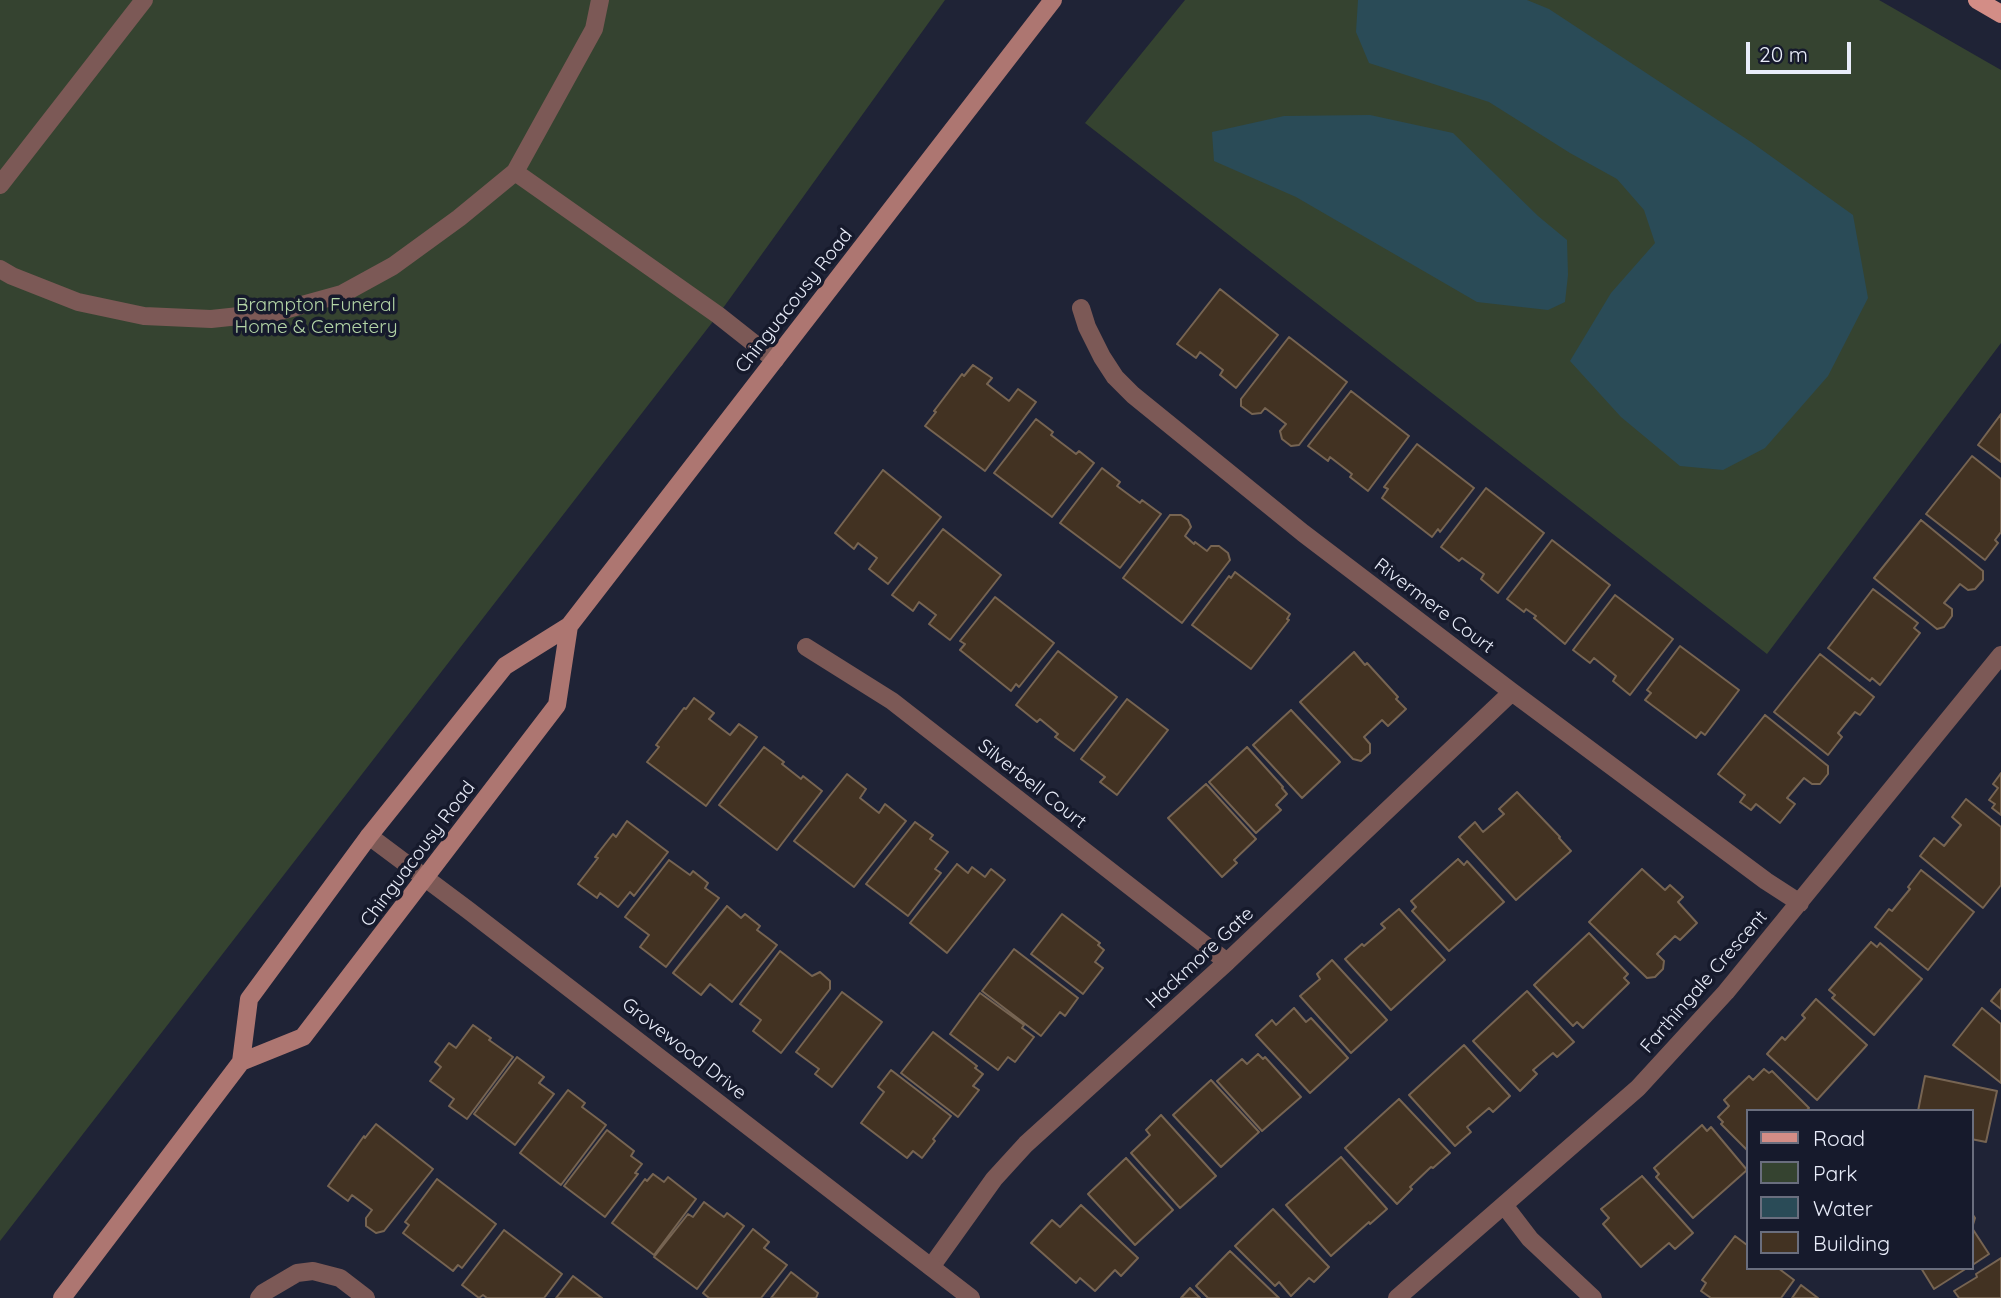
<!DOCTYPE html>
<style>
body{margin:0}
#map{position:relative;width:2001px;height:1298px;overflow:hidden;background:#1f2336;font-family:Quicksand,sans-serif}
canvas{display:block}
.legend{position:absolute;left:1746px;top:1109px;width:228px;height:161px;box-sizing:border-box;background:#161a2c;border:2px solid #6a6e7e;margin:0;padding:9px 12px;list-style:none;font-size:21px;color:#e9edfa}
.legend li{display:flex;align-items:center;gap:14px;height:35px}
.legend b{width:35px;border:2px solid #6a6e7e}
.scale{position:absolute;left:1746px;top:42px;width:105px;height:32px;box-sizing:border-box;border:4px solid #e9edfa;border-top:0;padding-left:9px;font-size:21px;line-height:24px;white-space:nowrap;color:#e9edfa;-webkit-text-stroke:5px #161a2c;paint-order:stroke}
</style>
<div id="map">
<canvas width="2001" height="1298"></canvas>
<ul class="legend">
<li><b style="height:9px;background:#d38d86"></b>Road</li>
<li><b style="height:19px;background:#354330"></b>Park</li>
<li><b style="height:19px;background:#2a4b57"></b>Water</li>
<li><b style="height:19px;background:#423222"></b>Building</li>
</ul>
<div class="scale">20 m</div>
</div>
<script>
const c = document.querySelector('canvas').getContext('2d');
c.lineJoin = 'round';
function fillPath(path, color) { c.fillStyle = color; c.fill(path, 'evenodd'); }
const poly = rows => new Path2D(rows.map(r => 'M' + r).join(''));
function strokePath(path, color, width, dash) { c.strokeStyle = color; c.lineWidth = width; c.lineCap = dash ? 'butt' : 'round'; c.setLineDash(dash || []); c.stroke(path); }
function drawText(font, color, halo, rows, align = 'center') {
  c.font = font + ' Quicksand,sans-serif'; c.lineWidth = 7; c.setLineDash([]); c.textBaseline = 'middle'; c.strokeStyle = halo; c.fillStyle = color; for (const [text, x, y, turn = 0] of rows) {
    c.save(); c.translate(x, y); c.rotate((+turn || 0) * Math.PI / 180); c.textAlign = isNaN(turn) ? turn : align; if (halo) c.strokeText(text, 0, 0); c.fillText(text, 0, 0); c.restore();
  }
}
const green = poly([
 [0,0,945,0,718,315,0,1241],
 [1185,0,1879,0,2001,70,2001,343,1767,654,1085,123]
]);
const water = poly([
 [1358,0,1527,0,1549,9,1751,142,1853,215,1868,298,1828,376,1765,448,1723,470,1680,466,1621,417,1570,361,1611,293,1655,243,1644,210,1617,179,1570,153,1489,102,1369,63,1356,32],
 [1370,115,1453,133,1538,216,1567,240,1568,275,1565,302,1548,310,1477,302,1296,197,1214,161,1212,132,1284,116]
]);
const building = poly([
 [1220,289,1278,335,1236,388,1220,375,1223,370,1200,352,1196,358,1177,344,1220,289],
 [1289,337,1347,382,1299,445,1291,446,1282,439,1280,431,1286,424,1265,408,1261,413,1252,414,1241,406,1241,399,1289,337],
 [973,365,992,378,987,384,1009,401,1018,389,1036,402,985,471,925,426,936,412,934,411,962,374,964,376,973,365],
 [1351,391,1409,436,1368,491,1350,477,1352,474,1330,457,1328,461,1308,446,1351,391],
 [2001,414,2001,462,1978,445,2001,414],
 [1036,419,1053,432,1051,435,1076,454,1079,451,1094,463,1052,517,994,473,1036,419],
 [1417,444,1474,488,1440,532,1438,529,1432,537,1382,498,1388,489,1384,487,1417,444],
 [1972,456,2001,479,2001,532,1995,540,1998,543,1985,560,1926,514,1972,456],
 [1102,468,1120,482,1117,486,1140,503,1142,500,1161,514,1120,568,1060,523,1102,468],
 [883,470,941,517,888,584,869,569,877,558,858,543,854,549,835,533,883,470],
 [1486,488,1544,533,1498,593,1481,579,1484,574,1462,558,1459,561,1441,547,1486,488],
 [1170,515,1181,515,1188,520,1191,527,1185,536,1194,544,1195,542,1207,551,1211,546,1219,546,1228,553,1230,560,1182,623,1123,578,1170,515],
 [1921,520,1983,571,1983,580,1975,589,1968,590,1960,584,1944,603,1952,609,1952,616,1944,627,1937,629,1874,578,1921,520],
 [943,529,1001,575,950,640,929,624,936,615,919,602,913,611,892,595,943,529],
 [1552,540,1610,585,1565,644,1534,618,1536,616,1526,609,1524,612,1507,599,1552,540],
 [1235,572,1290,614,1287,619,1289,620,1251,669,1192,625,1229,576,1231,578,1235,572],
 [1873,589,1918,623,1914,628,1920,633,1880,685,1872,678,1870,681,1828,648,1873,589],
 [1615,595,1673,639,1630,695,1613,681,1616,676,1594,658,1590,663,1573,650,1615,595],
 [995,597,1054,643,1019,687,1016,684,1011,691,960,650,965,644,960,641,995,597],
 [1680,646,1739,690,1705,735,1701,732,1696,738,1645,700,1651,693,1647,690,1680,646],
 [1058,651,1117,697,1074,751,1055,737,1058,734,1040,719,1037,722,1016,705,1058,651],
 [1354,652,1365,665,1367,663,1398,697,1396,699,1406,709,1388,726,1382,720,1364,737,1370,744,1370,753,1361,761,1353,759,1300,702,1354,652],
 [1820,654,1874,697,1860,715,1855,712,1838,733,1842,737,1828,755,1774,712,1820,654],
 [694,698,714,713,709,719,730,735,739,724,757,737,706,806,647,762,659,747,656,745,684,708,686,709,694,698],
 [1127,699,1168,730,1117,795,1100,782,1105,777,1081,759,1127,699],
 [1291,710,1340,762,1302,798,1253,745,1291,710],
 [1765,715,1828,766,1828,774,1820,784,1812,784,1804,778,1787,798,1795,804,1780,823,1756,804,1751,810,1740,802,1745,795,1718,774,1765,715],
 [764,747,784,762,782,764,801,779,803,776,822,791,777,850,719,805,764,747],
 [1247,747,1283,787,1282,788,1287,794,1276,805,1281,810,1256,833,1209,782,1247,747],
 [2001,773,2001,815,1992,808,1995,804,1989,800,1998,788,1993,784,2001,773],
 [847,774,866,789,860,798,879,813,885,804,906,821,854,887,794,841,847,774],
 [1206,784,1256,839,1234,860,1237,863,1222,877,1168,818,1206,784],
 [1517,792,1560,837,1559,838,1571,851,1516,900,1459,837,1475,822,1483,832,1504,814,1499,809,1517,792],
 [1966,799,2001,827,2001,885,1983,908,1920,856,1934,838,1944,846,1961,825,1952,817,1966,799],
 [627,821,668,852,634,896,630,892,618,907,600,893,597,898,578,884,598,858,595,857,613,834,616,837,627,821],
 [915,822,933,835,930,839,948,852,935,869,941,873,908,916,866,884,915,822],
 [1458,859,1464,865,1467,861,1504,902,1449,951,1412,911,1416,907,1411,901,1458,859],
 [669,860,690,875,693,871,708,883,705,888,719,898,666,967,640,947,649,935,625,917,669,860],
 [957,864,968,873,972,867,985,877,991,869,1005,880,947,953,910,923,957,864],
 [1642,869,1665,890,1670,885,1683,897,1678,902,1697,923,1680,940,1675,936,1657,954,1664,961,1663,969,1655,977,1647,978,1589,922,1642,869],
 [1921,870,1974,912,1928,970,1875,927,1889,909,1892,911,1910,889,1908,887,1921,870],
 [727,906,741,918,745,914,760,926,757,930,777,945,732,1002,710,984,701,995,673,973,727,906],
 [1399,909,1445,960,1391,1010,1345,959,1362,944,1364,946,1385,928,1381,924,1399,909],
 [1062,914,1100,943,1098,945,1104,950,1095,962,1103,968,1083,994,1031,954,1062,914],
 [1589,933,1628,974,1624,978,1629,983,1583,1028,1577,1022,1573,1026,1534,985,1589,933],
 [1871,942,1877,947,1880,943,1922,979,1874,1035,1832,998,1835,995,1829,990,1871,942],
 [1014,949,1078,998,1065,1016,1060,1012,1041,1036,982,991,1014,949],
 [780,951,812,976,820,972,830,981,830,989,781,1053,753,1031,761,1020,740,1004,780,951],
 [1332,960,1387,1020,1351,1053,1300,996,1320,979,1317,974,1332,960],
 [2001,989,2001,1009,1991,1001,2001,989],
 [1527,991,1574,1042,1557,1057,1553,1053,1533,1070,1537,1074,1520,1091,1473,1041,1527,991],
 [842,992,882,1022,832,1087,815,1074,819,1069,796,1052,842,992],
 [980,993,1024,1025,1022,1028,1034,1037,1015,1062,1008,1057,998,1070,950,1034,980,993],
 [1816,999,1867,1045,1817,1100,1767,1054,1782,1037,1785,1040,1805,1018,1802,1015,1816,999],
 [1294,1008,1306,1022,1311,1018,1348,1058,1310,1093,1256,1035,1272,1020,1276,1025,1294,1008],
 [1982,1008,2001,1024,2001,1083,1953,1045,1982,1008],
 [473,1025,491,1038,489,1040,513,1057,467,1119,449,1106,454,1099,430,1081,441,1067,435,1062,449,1043,456,1048,473,1025],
 [933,1032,977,1066,975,1068,983,1074,973,1086,979,1090,958,1117,901,1073,933,1032],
 [1464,1045,1510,1096,1493,1112,1489,1108,1467,1127,1471,1132,1455,1146,1409,1095,1464,1045],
 [1258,1054,1263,1059,1265,1057,1301,1097,1262,1131,1217,1081,1242,1059,1247,1064,1258,1054],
 [517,1057,544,1077,539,1083,554,1094,515,1145,474,1114,517,1057],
 [1764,1069,1769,1073,1772,1071,1809,1108,1806,1111,1747,1111,1747,1150,1721,1124,1723,1122,1718,1117,1729,1106,1724,1100,1749,1076,1753,1080,1764,1069],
 [891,1070,951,1116,933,1139,935,1141,922,1158,913,1151,907,1158,861,1123,884,1092,878,1087,891,1070],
 [1925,1076,1997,1091,1986,1142,1971,1139,1971,1111,1918,1111,1925,1076],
 [1211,1080,1259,1132,1221,1167,1173,1115,1211,1080],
 [568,1090,585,1103,582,1107,606,1125,561,1185,520,1153,568,1090],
 [1399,1099,1450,1153,1433,1168,1431,1167,1410,1187,1412,1189,1397,1204,1345,1148,1399,1099],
 [1161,1115,1216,1176,1180,1208,1131,1153,1150,1135,1146,1130,1161,1115],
 [376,1124,433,1169,384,1231,376,1233,366,1226,366,1218,372,1210,352,1195,348,1201,328,1186,364,1136,365,1138,376,1124],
 [1702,1125,1707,1131,1711,1127,1747,1170,1693,1218,1656,1177,1659,1174,1654,1168,1702,1125],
 [607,1130,634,1151,631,1156,642,1164,635,1173,638,1174,605,1217,564,1186,607,1130],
 [1341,1157,1387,1209,1370,1224,1369,1222,1331,1256,1286,1205,1341,1157],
 [1126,1158,1173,1210,1135,1245,1088,1194,1126,1158],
 [653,1174,664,1182,668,1177,696,1199,654,1255,612,1223,645,1179,647,1181,653,1174],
 [1642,1176,1693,1233,1675,1249,1669,1243,1641,1267,1603,1224,1609,1218,1601,1209,1642,1176],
 [437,1179,496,1224,462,1268,458,1265,453,1271,403,1233,409,1225,405,1222,437,1179],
 [704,1202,724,1217,727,1213,744,1226,697,1289,654,1257,688,1214,693,1217,704,1202],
 [1081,1205,1138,1258,1121,1276,1115,1270,1095,1291,1080,1278,1076,1283,1031,1243,1052,1220,1060,1227,1081,1205],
 [1273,1209,1329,1267,1314,1282,1309,1278,1291,1296,1279,1282,1275,1286,1235,1246,1273,1209],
 [1971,1212,1975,1218,1972,1228,1989,1254,1971,1266,1971,1212],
 [753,1229,769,1242,764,1248,787,1265,761,1298,709,1298,703,1293,753,1229],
 [504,1230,562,1274,544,1298,487,1298,483,1295,479,1298,462,1285,504,1230],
 [1735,1236,1747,1245,1747,1268,1778,1268,1794,1280,1781,1298,1711,1298,1701,1291,1706,1283,1702,1280,1735,1236],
 [1230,1251,1279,1298,1208,1298,1196,1286,1230,1251],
 [2001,1258,2001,1298,1959,1298,1954,1291,1977,1277,1976,1274,2001,1258],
 [1921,1268,1967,1268,1934,1289,1921,1268],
 [791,1272,818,1293,816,1298,771,1298,791,1272],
 [573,1276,602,1298,556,1298,573,1276],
 [1801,1285,1818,1298,1792,1298,1801,1285],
 [1190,1288,1200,1298,1181,1298,1190,1288]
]);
const service = poly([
 [515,172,718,315,775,360],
 [0,185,144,0],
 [0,269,12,276,78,302,144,316,211,319,277,312,342,294,393,266,459,218,515,172,594,29,600,0]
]);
const minor = poly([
 [1081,308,1087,327,1102,357,1115,377,1133,395,1303,533,1512,692,1766,881,1800,903],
 [806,647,892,701,1227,962],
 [1504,1205,1530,1239,1593,1298],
 [931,1267,994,1179,1026,1144,1227,962,1512,692],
 [259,1298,263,1293,297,1273,313,1271,340,1278,366,1298],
 [1397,1298,1638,1088,1726,992,2001,655]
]);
const tertiary = poly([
 [369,836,468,910,971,1298]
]);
const secondary = poly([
 [241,1062,303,1037,557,705,569,626],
 [62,1298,241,1062,249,999,369,836,505,666,569,626,1053,0]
]);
const primary = poly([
 [1977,0,2001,14]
]);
const streetNames = [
 ["Chinguacousy Road",794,301,-52],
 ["Rivermere Court",1434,606,37],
 ["Silverbell Court",1032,784,38],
 ["Chinguacousy Road",418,854,-53],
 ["Hackmore Gate",1200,958,-43],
 ["Farthingale Crescent",1704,982,-49],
 ["Grovewood Drive",684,1049,38]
];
const parkNames = [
 ["Brampton Funeral",316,305],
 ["Home & Cemetery",316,327]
];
fillPath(green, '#354330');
fillPath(water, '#2a4b57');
fillPath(building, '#423222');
strokePath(building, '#766452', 2);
strokePath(service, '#7c5956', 18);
strokePath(minor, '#7c5956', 18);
strokePath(tertiary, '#7c5956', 18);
strokePath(secondary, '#ad7671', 18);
strokePath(primary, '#d38d86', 18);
drawText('19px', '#e9edfa', '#161a2c', streetNames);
drawText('19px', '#b3d5a6', '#161a2c', parkNames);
</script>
